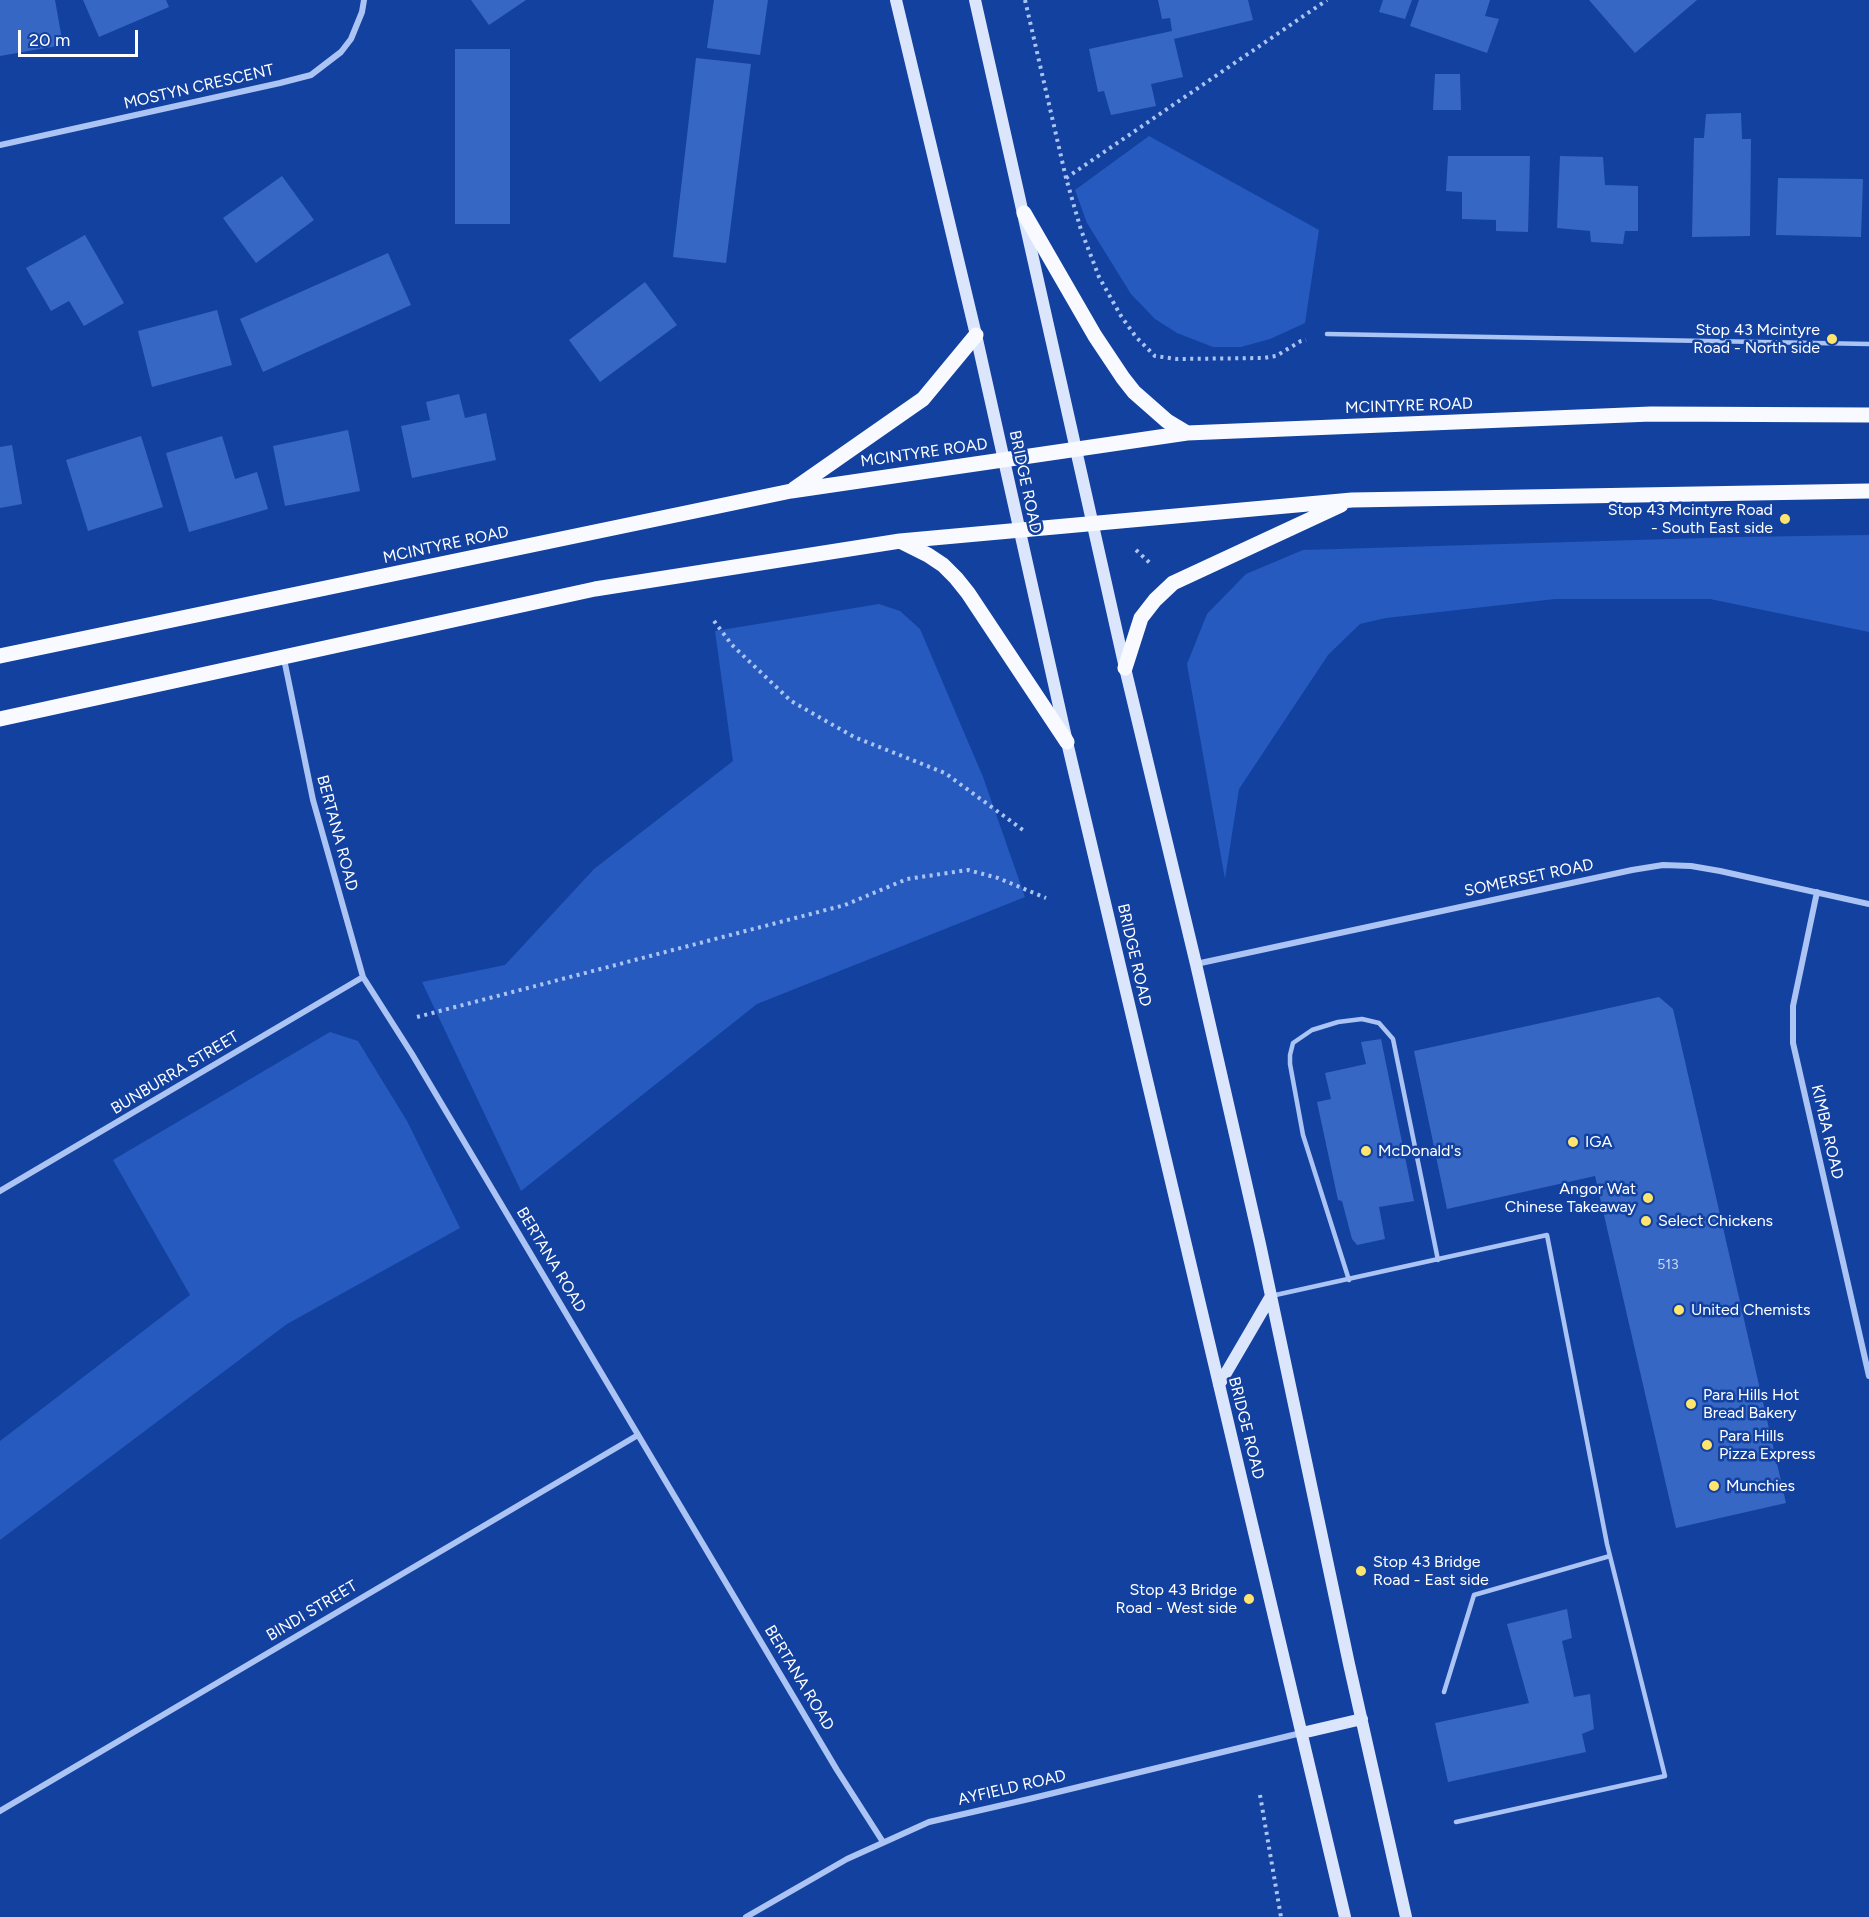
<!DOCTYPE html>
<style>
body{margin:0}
#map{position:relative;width:1869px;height:1917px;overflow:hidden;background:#1341a0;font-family:Figtree,sans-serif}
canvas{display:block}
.scale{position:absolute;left:18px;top:30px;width:120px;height:27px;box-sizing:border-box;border:3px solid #fff;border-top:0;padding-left:8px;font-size:18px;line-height:21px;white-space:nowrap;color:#fff;-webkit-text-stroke:4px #1341a0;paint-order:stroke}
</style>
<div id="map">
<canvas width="1869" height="1917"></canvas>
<div class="scale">20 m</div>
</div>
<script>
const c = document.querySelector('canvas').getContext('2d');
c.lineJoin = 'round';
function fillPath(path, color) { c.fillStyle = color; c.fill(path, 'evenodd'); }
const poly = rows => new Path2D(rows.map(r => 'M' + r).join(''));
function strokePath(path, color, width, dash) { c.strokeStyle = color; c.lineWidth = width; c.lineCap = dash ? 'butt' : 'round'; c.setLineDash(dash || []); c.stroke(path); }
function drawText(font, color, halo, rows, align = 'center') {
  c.font = font + ' Figtree,sans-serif'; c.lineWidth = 5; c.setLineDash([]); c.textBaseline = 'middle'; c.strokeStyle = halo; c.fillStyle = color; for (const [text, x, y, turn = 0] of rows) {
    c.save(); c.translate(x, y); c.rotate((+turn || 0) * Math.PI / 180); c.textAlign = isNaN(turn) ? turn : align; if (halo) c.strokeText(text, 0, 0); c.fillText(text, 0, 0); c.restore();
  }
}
const green = poly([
 [1149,136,1319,230,1305,323,1270,339,1241,347,1213,347,1177,333,1155,319,1131,294,1087,223,1075,190],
 [1869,535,1869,632,1710,599,1555,599,1386,618,1360,624,1328,655,1239,789,1225,879,1187,664,1207,614,1246,574,1303,550,1737,537],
 [879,604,900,611,920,629,983,777,1025,897,757,1004,521,1191,422,982,505,965,594,869,733,761,715,631],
 [330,1032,358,1041,407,1121,460,1228,287,1324,0,1540,0,1441,190,1295,113,1160]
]);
const building = poly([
 [0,0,55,0,63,45,0,56],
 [83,0,166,0,169,7,99,37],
 [471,0,526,0,489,25],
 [714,0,768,0,760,55,707,48],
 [1158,0,1248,0,1253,20,1174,39,1183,77,1151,84,1156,106,1111,115,1104,91,1098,92,1089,49,1172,31,1170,18,1162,19],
 [1383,0,1412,0,1405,19,1379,12],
 [1419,0,1490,0,1485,16,1499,19,1487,53,1410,26],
 [1589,0,1697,0,1635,53],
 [455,49,510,49,510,224,455,224],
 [696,58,751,64,726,263,673,257],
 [1435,74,1460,74,1461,110,1433,110],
 [1741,113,1742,139,1751,139,1750,236,1692,237,1694,138,1704,138,1706,114],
 [1448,156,1530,156,1528,232,1496,231,1496,220,1462,219,1462,192,1446,191],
 [1560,156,1603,157,1605,185,1638,186,1638,231,1625,231,1623,244,1591,242,1590,231,1557,228],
 [282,176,314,220,256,263,223,218],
 [1778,178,1863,179,1861,237,1776,235],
 [85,235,124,303,84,326,69,301,51,311,26,268],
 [388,253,411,305,263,372,240,319],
 [645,282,677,325,600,382,569,340],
 [217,310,232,365,152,387,138,331],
 [459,394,465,418,486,413,496,460,412,478,401,426,430,420,426,402],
 [348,430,360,491,285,506,273,446],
 [141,436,163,507,88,531,66,460],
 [222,436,235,479,257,472,268,509,189,532,166,453],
 [12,445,22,504,0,508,0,447],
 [1659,997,1673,1009,1786,1503,1676,1528,1595,1176,1447,1209,1414,1051],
 [1381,1039,1414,1201,1379,1207,1385,1239,1357,1245,1352,1239,1342,1201,1338,1200,1317,1102,1331,1099,1325,1073,1366,1064,1361,1042],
 [1567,1609,1572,1638,1562,1641,1574,1697,1590,1694,1594,1729,1582,1734,1586,1752,1448,1782,1435,1723,1529,1703,1507,1624]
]);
const path = poly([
 [1025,0,1066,178,1081,230,1099,277,1121,316,1136,337,1155,356,1177,359,1264,358,1276,356,1301,341,1306,340],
 [1066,178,1327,0],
 [1136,550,1151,564],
 [714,621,732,645,791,701,854,737,945,773,1023,830],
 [417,1017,845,905,907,879,968,870,998,878,1046,898],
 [1260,1795,1281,1917]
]);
const service = poly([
 [1327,334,1869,344],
 [1349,1280,1303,1135,1290,1064,1290,1055,1293,1043,1312,1030,1338,1022,1362,1019,1379,1023,1393,1039,1438,1260],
 [1271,1296,1547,1235,1607,1544,1665,1776,1456,1822],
 [1444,1692,1474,1595,1610,1556]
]);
const minor = poly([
 [0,145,280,83,311,75,341,52,351,39,362,12,364,0],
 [284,659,313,800,363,977,412,1054,837,1770,883,1842],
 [1817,892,1793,1006,1793,1043,1869,1376],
 [1196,964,1632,870,1663,865,1691,866,1720,871,1869,904],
 [0,1191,363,977],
 [0,1811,638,1435],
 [746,1917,847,1859,929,1822,1029,1799,1301,1733]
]);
const secondary = poly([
 [896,0,976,335,1067,742,1345,1917],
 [975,0,1125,668,1196,964,1260,1244,1349,1664,1406,1917],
 [1219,1385,1271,1296],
 [1302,1733,1362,1719]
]);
const primary = poly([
 [1024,213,1095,336,1123,378,1134,392,1167,421,1187,433],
 [794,489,923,399,976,335],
 [900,541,928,555,943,565,956,578,968,593,1067,742],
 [0,656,791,491,1187,433,1651,414,1869,415],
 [1125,668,1141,618,1155,600,1173,583,1341,505],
 [0,719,595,589,900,541,1352,500,1869,491]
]);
const markers = [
 [1832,339,6,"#ffe56e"],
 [1785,519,6,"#ffe56e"],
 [1573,1142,6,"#ffe56e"],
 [1366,1151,6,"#ffe56e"],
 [1648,1198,6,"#ffe56e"],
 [1646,1221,6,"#ffe56e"],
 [1679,1310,6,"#ffe56e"],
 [1691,1404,6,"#ffe56e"],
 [1707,1445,6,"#ffe56e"],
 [1714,1486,6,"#ffe56e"],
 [1361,1571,6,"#ffe56e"],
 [1249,1599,6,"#ffe56e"]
];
const numberNames = [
 ["513",1668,1265]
];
const streetNames = [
 ["MOSTYN CRESCENT",199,87,-13],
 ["MCINTYRE ROAD",1409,406,-2],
 ["MCINTYRE ROAD",924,453,-8],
 ["BRIDGE ROAD",1025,482,78],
 ["MCINTYRE ROAD",446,545,-12],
 ["BERTANA ROAD",337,833,75],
 ["SOMERSET ROAD",1529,878,-12],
 ["BRIDGE ROAD",1134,955,77],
 ["BUNBURRA STREET",175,1073,-31],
 ["KIMBA ROAD",1827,1132,77],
 ["BERTANA ROAD",551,1260,59],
 ["BRIDGE ROAD",1246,1428,76],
 ["BINDI STREET",312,1611,-31],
 ["BERTANA ROAD",799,1678,59],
 ["AYFIELD ROAD",1012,1788,-13]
];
const poiNames = [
 ["Stop 43 Mcintyre",1820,330,"right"],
 ["Road - North side",1820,348,"right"],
 ["Stop 43 Mcintyre Road",1773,510,"right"],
 ["- South East side",1773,528,"right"],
 ["IGA",1585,1142],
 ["McDonald's",1378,1151],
 ["Angor Wat",1636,1189,"right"],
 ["Chinese Takeaway",1636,1207,"right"],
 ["Select Chickens",1658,1221],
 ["United Chemists",1691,1310],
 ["Para Hills Hot",1703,1395],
 ["Bread Bakery",1703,1413],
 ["Para Hills",1719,1436],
 ["Pizza Express",1719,1454],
 ["Munchies",1726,1486],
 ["Stop 43 Bridge",1373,1562],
 ["Road - East side",1373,1580],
 ["Stop 43 Bridge",1237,1590,"right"],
 ["Road - West side",1237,1608,"right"]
];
fillPath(green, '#265abe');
fillPath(building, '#3767c4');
strokePath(path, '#abc4f4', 4, [3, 4.5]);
strokePath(service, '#abc4f4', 4.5);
strokePath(minor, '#abc4f4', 6);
strokePath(secondary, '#dbe6fd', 12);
strokePath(primary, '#f8faff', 15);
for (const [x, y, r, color] of markers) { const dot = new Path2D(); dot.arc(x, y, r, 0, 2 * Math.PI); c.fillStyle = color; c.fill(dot); strokePath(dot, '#1341a0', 2); }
drawText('14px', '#cdd9f0', null, numberNames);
drawText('16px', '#fff', '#1341a0', streetNames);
drawText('16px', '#fff', '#1341a0', poiNames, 'left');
</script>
